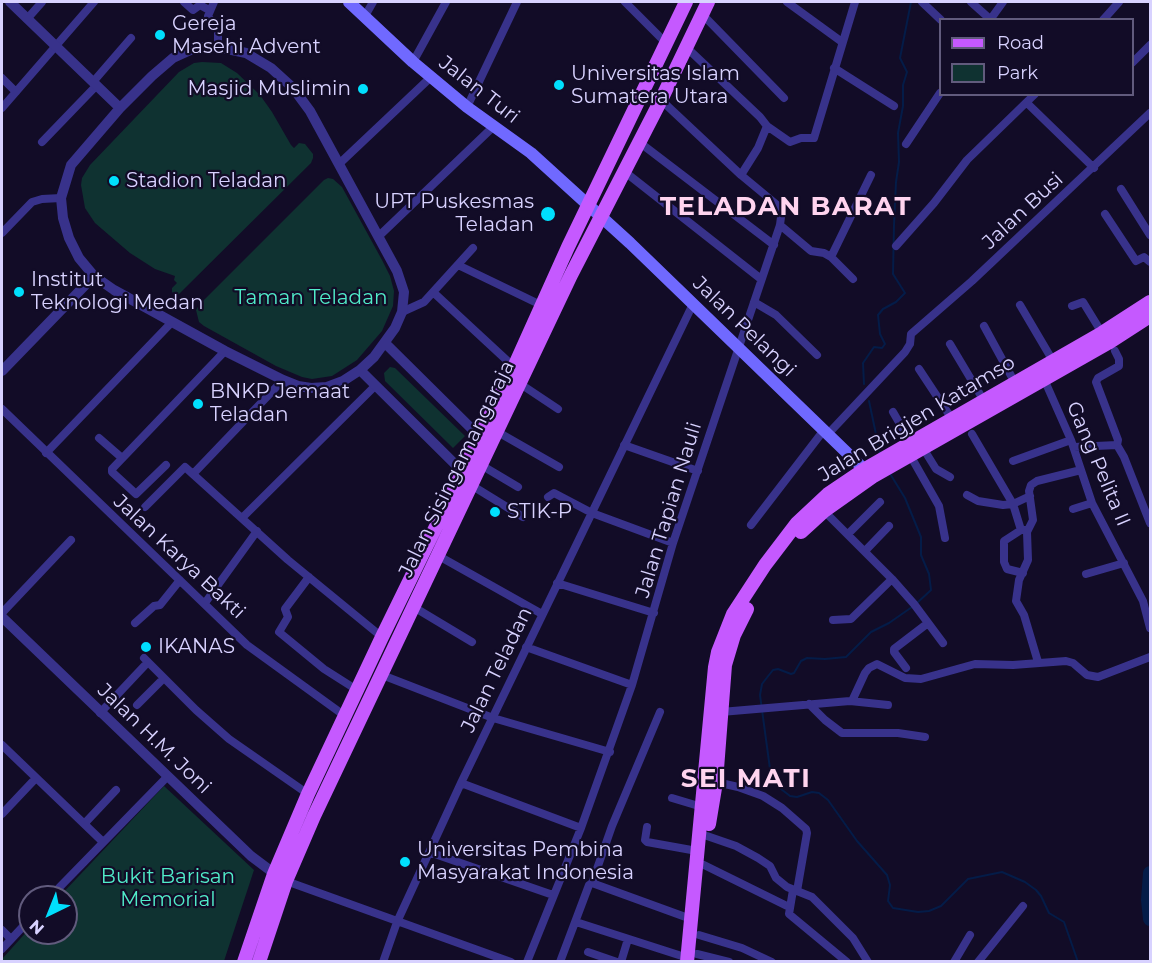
<!DOCTYPE html>
<style>
body{margin:0}
#map{position:relative;width:1152px;height:963px;overflow:hidden;background:#120c27;font-family:Montserrat,sans-serif}
canvas{display:block}
.frame{position:absolute;inset:0;border:3px solid #d8d2ff;pointer-events:none}
.legend{position:absolute;left:939px;top:18px;width:195px;height:78px;box-sizing:border-box;background:#120c27;border:2px solid #615b7d;margin:0;padding:8px 10px;list-style:none;font-size:18px;color:#d8d2ff}
.legend li{display:flex;align-items:center;gap:12px;height:30px}
.legend b{width:30px;border:2px solid #615b7d}
.north{position:absolute;left:18px;top:885px;width:60px;height:60px;box-sizing:border-box;background:#120c27;border:2px solid #615b7d;border-radius:50%;rotate:223deg;font-size:16px;font-weight:700;line-height:24px;text-align:center;color:#d8d2ff}
.north::after{content:'';display:block;margin:auto;width:21px;height:27px;background:#00dffd;clip-path:polygon(50% 0,100% 100%,50% 72%,0 100%)}
</style>
<div id="map">
<canvas width="1152" height="963"></canvas>
<div class="frame"></div>
<ul class="legend">
<li><b style="height:8px;background:#c559ff"></b>Road</li>
<li><b style="height:16px;background:#0f3231"></b>Park</li>
</ul>
<div class="north">N</div>
</div>
<script>
const c = document.querySelector('canvas').getContext('2d');
c.lineJoin = 'round';
function fillPath(path, color) { c.fillStyle = color; c.fill(path, 'evenodd'); }
const poly = rows => new Path2D(rows.map(r => 'M' + r).join(''));
function strokePath(path, color, width, dash) { c.strokeStyle = color; c.lineWidth = width; c.lineCap = dash ? 'butt' : 'round'; c.setLineDash(dash || []); c.stroke(path); }
function drawText(font, color, halo, rows, align = 'center') {
  c.font = font + ' Montserrat,sans-serif'; c.lineWidth = 4.5; c.setLineDash([]); c.textBaseline = 'middle'; c.strokeStyle = halo; c.fillStyle = color; for (const [text, x, y, turn = 0] of rows) {
    c.save(); c.translate(x, y); c.rotate((+turn || 0) * Math.PI / 180); c.textAlign = isNaN(turn) ? turn : align; if (halo) c.strokeText(text, 0, 0); c.fillText(text, 0, 0); c.restore();
  }
}
const green = poly([
 [202,62,221,63,237,73,260,95,272,112,291,145,294,148,299,143,305,144,313,154,313,158,311,163,177,296,172,292,172,288,177,283,174,280,175,276,155,269,130,253,95,223,85,208,81,185,82,178,90,165,179,72,194,63],
 [328,178,333,179,342,187,382,260,390,276,394,291,393,306,382,331,357,360,332,376,312,379,302,377,276,366,204,326,199,322,196,310,199,305,324,180],
 [390,367,395,368,465,436,453,448,385,381,384,373],
 [164,786,254,870,224,961,2,962,2,959,30,928,30,933,66,933,66,897,59,897]
]);
const stream = poly([
 [864,384,863,363,874,347,882,348,885,344,880,334,878,315,883,309,896,302,905,293,893,274,894,225,896,182,899,162,898,133,903,106,903,85,907,72,900,58,911,2],
 [869,401,877,439],
 [878,445,880,454],
 [889,472,905,498,921,537,921,555,929,574,931,590,917,603],
 [912,607,889,623,871,632,846,657,825,659,807,658,801,661,794,673,791,674,778,669,773,670,769,675,762,684,760,695,770,769,781,789,790,796,797,797,812,792,819,793,828,800,857,841,887,875,890,885,888,901,893,908,918,912,929,911,941,906,968,879,1002,872,1025,882,1036,890,1041,896,1049,913,1064,922,1078,962]
]);
const river = poly([
 [1150,873,1148,900,1150,919]
]);
const minor = poly([
 [184,2,193,10,200,5,209,10],
 [214,2,208,16,218,31,218,47],
 [625,2,667,44],
 [787,2,842,42],
 [922,2,941,20],
 [971,2,990,19],
 [702,14,784,98],
 [365,16,373,2],
 [27,19,42,2],
 [990,20,1003,2],
 [1103,20,1119,2],
 [686,47,760,117,767,126,758,148,741,175],
 [413,62,446,2],
 [1132,63,1150,45],
 [834,68,894,106],
 [2,78,16,92],
 [93,82,131,38],
 [1027,103,1094,168],
 [467,107,517,2],
 [2,108,94,2],
 [767,126,790,142,801,138,814,138,855,2],
 [42,142,96,86],
 [639,142,774,245],
 [906,144,940,93],
 [339,164,431,77],
 [625,172,761,279],
 [1121,189,1150,235],
 [1105,214,1136,261,1144,257,1150,262],
 [780,225,811,251,824,253,831,257,871,175],
 [2,233,32,202,42,199,61,198],
 [379,236,493,127],
 [896,246,934,203,967,160,1035,94],
 [831,257,853,279],
 [458,265,541,305],
 [433,292,514,367],
 [754,302,776,315,817,355],
 [1020,305,1053,361],
 [1072,306,1083,302,1102,333],
 [402,312,424,302,473,248],
 [984,326,1015,383],
 [950,344,984,401],
 [1115,351,1119,359,1119,366,1098,378,1096,382,1118,440,1117,445,1124,457,1150,523],
 [919,369,952,419],
 [1044,379,1071,440,1092,503,1143,601,1150,628],
 [519,383,558,409],
 [2,409,247,645,345,716],
 [893,412,911,443],
 [496,431,559,467],
 [828,434,905,352,910,344,911,334,972,281,1150,113],
 [99,438,122,458],
 [624,445,698,471],
 [1074,447,1117,445],
 [923,448,936,469,950,477],
 [46,453,172,322],
 [910,455,939,506,945,538],
 [1013,461,1071,440],
 [166,465,136,494,112,472,112,469,225,351],
 [481,465,518,487],
 [194,473,283,380],
 [471,485,523,517],
 [967,495,978,501,1003,505,1013,504,972,434],
 [548,497,554,493,592,513,673,543],
 [145,507,185,467,288,560,382,637],
 [1073,509,1092,503],
 [824,511,892,579,914,604,943,643],
 [242,518,375,386],
 [751,525,824,430],
 [1021,530,1013,504,1030,496],
 [848,534,880,502],
 [865,551,889,526],
 [437,555,542,614],
 [1023,573,1007,569,1004,562,1004,541,1021,530,1027,530],
 [1086,574,1124,563],
 [309,577,285,609,288,617,279,632,324,669,357,690],
 [557,583,654,613],
 [205,603,257,531],
 [412,606,472,642],
 [2,613,71,540],
 [833,620,851,619,892,579],
 [135,623,154,606,160,605,180,580],
 [526,647,632,685],
 [144,658,196,710,229,739,308,794],
 [1038,662,1024,615,1016,601,1019,580,1028,560,1027,532,1033,520,1029,491,1031,485,1037,481,1081,470],
 [906,668,894,652,894,649,928,623],
 [382,675,493,718,610,752],
 [852,701,865,673,869,668,877,664,905,678,921,679,975,664,1013,665,1066,661,1073,663,1087,675,1098,677,1150,657],
 [809,704,825,720,842,733,898,733,925,737],
 [137,705,164,678],
 [721,712,850,701,888,705],
 [100,713,148,662],
 [2,745,103,842],
 [712,781,738,787,763,796,782,808,806,829,807,833,797,891],
 [461,783,581,828,632,685,673,543,780,225,782,209,741,175,661,100],
 [672,798,702,807],
 [2,814,36,778],
 [85,823,116,790],
 [647,827,645,840,647,842,697,851],
 [707,836,736,846,758,858,770,866,776,878,787,887,812,897,853,938,868,962],
 [429,852,553,895],
 [704,865,789,907],
 [286,881,511,962],
 [592,883,691,919],
 [793,890,789,914,847,962],
 [50,897,167,777],
 [576,922,688,958],
 [2,930,11,939],
 [699,935,742,948,772,962],
 [2,949,30,919],
 [588,952,617,962],
 [697,954,729,962],
 [383,962,397,922,461,783,693,304],
 [527,962,581,828],
 [560,962,589,885,592,883,612,826,660,712],
 [621,962,628,939],
 [954,962,970,935],
 [978,962,1023,906]
]);
const tertiary = poly([
 [10,2,120,108],
 [197,47,218,47,246,53,271,68,293,88,310,111,397,271,404,292,402,312,395,328,374,357,360,370,343,381,327,387,311,388,298,386,283,380,225,351,114,290,94,276,79,258,69,238,63,218,61,198,71,165,120,108,152,76,173,58,197,47],
 [385,343,480,437,486,441],
 [360,370,468,477],
 [2,371,94,276],
 [2,617,251,856,279,877]
]);
const secondary = poly([
 [349,2,413,62,467,107,531,153,630,243,871,476]
]);
const primary = poly([
 [801,532,824,511,872,477,1108,343,1150,316],
 [709,824,716,782,725,665,734,635,747,609],
 [244,962,274,874,308,794,382,637,514,367,568,247,686,2],
 [259,962,286,881,314,816,571,275,661,100,708,2],
 [687,962,715,667,718,652,733,614,765,565,797,523,828,494,865,469,1102,333,1150,302]
]);
const markers = [
 [160,35,6,"#00dffd"],
 [559,85,6,"#00dffd"],
 [363,89,6,"#00dffd"],
 [114,181,6,"#00dffd"],
 [548,214,8,"#00dffd"],
 [19,292,6,"#00dffd"],
 [198,404,6,"#00dffd"],
 [495,512,6,"#00dffd"],
 [146,647,6,"#00dffd"],
 [405,862,6,"#00dffd"]
];
const poiNames = [
 ["Gereja",172,24],
 ["Masehi Advent",172,47],
 ["Universitas Islam",571,74],
 ["Sumatera Utara",571,97],
 ["Masjid Muslimin",351,89,"right"],
 ["Stadion Teladan",126,181],
 ["UPT Puskesmas",534,202,"right"],
 ["Teladan",534,225,"right"],
 ["Institut",31,280],
 ["Teknologi Medan",31,303],
 ["BNKP Jemaat",210,392],
 ["Teladan",210,415],
 ["STIK-P",507,512],
 ["IKANAS",158,647],
 ["Universitas Pembina",417,850],
 ["Masyarakat Indonesia",417,873]
];
const streetNames = [
 ["Jalan Turi",479,90,38],
 ["Jalan Busi",1023,211,-43],
 ["Jalan Pelangi",744,327,44],
 ["Jalan Brigjen Katamso",917,419,-31],
 ["Gang Pelita II",1098,464,67],
 ["Jalan Sisingamangaraja",457,469,-64],
 ["Jalan Tapian Nauli",669,510,-73],
 ["Jalan Karya Bakti",179,557,43],
 ["Jalan Teladan",497,670,-64],
 ["Jalan H.M. Joni",154,739,44]
];
const parkNames = [
 ["Taman Teladan",311,298],
 ["Bukit Barisan",168,877],
 ["Memorial",168,900]
];
const districtNames = [
 ["TELADAN BARAT",786,207],
 ["SEI MATI",746,779]
];
fillPath(green, '#0f3231');
strokePath(stream, '#041c48', 2);
strokePath(river, '#041c48', 14);
strokePath(minor, '#38328b', 8);
strokePath(tertiary, '#38328b', 10);
strokePath(secondary, '#7069ff', 12);
strokePath(primary, '#c559ff', 14);
for (const [x, y, r, color] of markers) { const dot = new Path2D(); dot.arc(x, y, r, 0, 2 * Math.PI); c.fillStyle = color; c.fill(dot); strokePath(dot, '#120c27', 2); }
drawText('20px', '#d8d2ff', '#120c27', poiNames, 'left');
drawText('20px', '#d8d2ff', '#120c27', streetNames);
drawText('20px', '#51ecc9', '#120c27', parkNames);
c.letterSpacing = '1.5px';
drawText('bold 26px', '#ffd4ef', '#120c27', districtNames);
c.letterSpacing = '0px';
</script>
